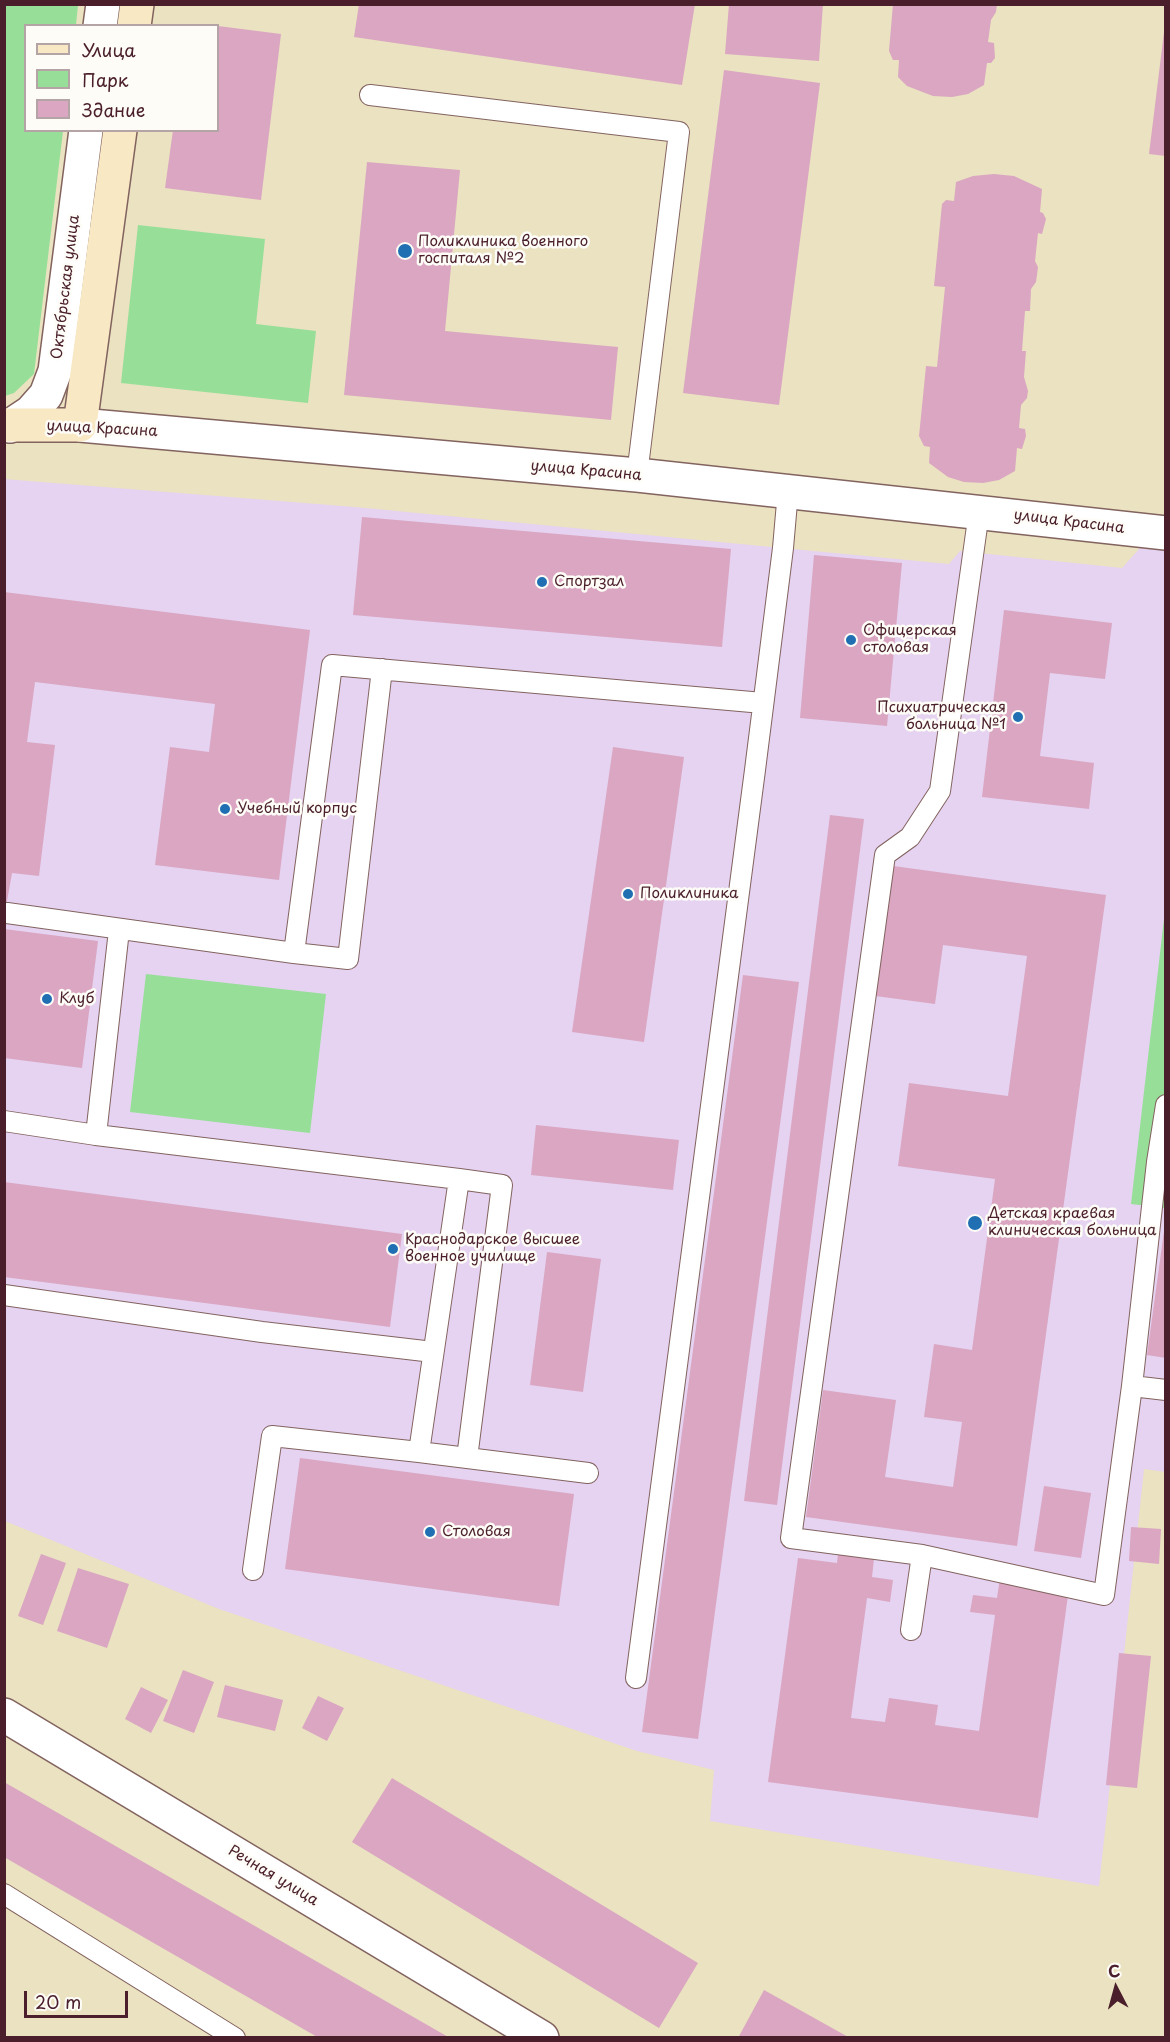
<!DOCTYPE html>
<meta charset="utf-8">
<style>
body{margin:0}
#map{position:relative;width:1170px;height:2042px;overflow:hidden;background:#eae2c0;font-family:"Playpen Sans",sans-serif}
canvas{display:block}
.frame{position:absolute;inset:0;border:6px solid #4a1f2b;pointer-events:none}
.legend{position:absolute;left:24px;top:24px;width:195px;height:108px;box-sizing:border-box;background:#fdfcf7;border:2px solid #b5a4a5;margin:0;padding:8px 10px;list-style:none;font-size:18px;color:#4a1f2b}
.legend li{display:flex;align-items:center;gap:12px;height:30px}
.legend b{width:30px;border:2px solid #b5a4a5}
.north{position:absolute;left:1086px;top:1958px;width:60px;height:60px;-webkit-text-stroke:4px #fdfcf7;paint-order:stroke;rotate:354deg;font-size:16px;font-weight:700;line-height:24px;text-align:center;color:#4a1f2b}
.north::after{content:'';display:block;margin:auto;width:21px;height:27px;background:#4a1f2b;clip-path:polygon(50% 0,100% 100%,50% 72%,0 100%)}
.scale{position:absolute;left:24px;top:1991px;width:104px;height:27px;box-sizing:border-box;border:3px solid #4a1f2b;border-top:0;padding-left:8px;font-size:18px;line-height:21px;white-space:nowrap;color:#4a1f2b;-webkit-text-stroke:4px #fdfcf7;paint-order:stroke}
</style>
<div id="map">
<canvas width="1170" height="2042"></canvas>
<div class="frame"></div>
<ul class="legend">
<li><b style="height:8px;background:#f8e8c3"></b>Улица</li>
<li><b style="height:16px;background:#97df99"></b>Парк</li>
<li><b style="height:16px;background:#daa6c2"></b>Здание</li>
</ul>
<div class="north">С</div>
<div class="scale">20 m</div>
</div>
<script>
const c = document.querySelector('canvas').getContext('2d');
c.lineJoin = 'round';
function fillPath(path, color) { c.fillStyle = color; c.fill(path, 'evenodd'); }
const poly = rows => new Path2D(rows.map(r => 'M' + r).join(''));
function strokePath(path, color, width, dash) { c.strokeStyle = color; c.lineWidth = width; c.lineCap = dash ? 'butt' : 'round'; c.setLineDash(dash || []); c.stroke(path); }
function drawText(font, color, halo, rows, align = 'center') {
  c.font = font + ' "Playpen Sans",sans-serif'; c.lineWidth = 5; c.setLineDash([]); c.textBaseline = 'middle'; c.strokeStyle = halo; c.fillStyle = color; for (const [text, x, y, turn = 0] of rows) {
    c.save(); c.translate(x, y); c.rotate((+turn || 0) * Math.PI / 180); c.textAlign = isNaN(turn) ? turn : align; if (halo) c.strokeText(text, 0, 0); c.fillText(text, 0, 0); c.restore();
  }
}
const built = poly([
 [4,479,355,507,949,564,960,551,1122,568,1148,539,1165,541,1166,1472,1144,1469,1099,1886,710,1821,714,1770,637,1751,219,1609,5,1521]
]);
const green = poly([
 [5,4,78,5,76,25,26,26,26,130,63,131,34,374,14,393,5,396],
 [138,225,265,239,256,324,316,331,308,403,121,383],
 [1165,910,1165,1208,1131,1204],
 [146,974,326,994,310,1133,130,1112]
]);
const building = poly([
 [359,4,695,4,682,85,354,37],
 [729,4,823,4,819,61,725,54],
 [893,4,997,4,996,12,991,20,988,42,994,43,995,58,991,63,987,63,984,85,968,94,952,97,933,96,907,86,898,77,899,60,893,60,889,51],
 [218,26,281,34,261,200,165,188,173,130,218,130],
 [1164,32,1166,32,1166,156,1149,154],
 [724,70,820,83,779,405,683,393],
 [367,162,460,170,445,331,618,347,611,420,344,395],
 [994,174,1014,176,1042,189,1040,212,1043,213,1046,219,1042,234,1038,233,1035,261,1038,267,1036,282,1031,289,1030,311,1025,311,1022,351,1026,351,1024,377,1028,391,1027,398,1021,405,1019,428,1025,429,1026,436,1022,449,1017,448,1015,471,999,480,983,483,964,482,948,477,929,463,930,447,924,446,919,436,926,366,937,367,945,287,934,286,942,204,946,200,954,201,956,182,973,176],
 [362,517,731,549,722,647,353,615],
 [814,555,902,563,887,726,800,718],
 [4,592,310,630,279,880,155,865,170,747,209,752,215,704,35,682,27,742,55,745,39,876,12,873,4,918],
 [1004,610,1112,623,1105,679,1050,673,1040,756,1094,763,1089,809,982,797],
 [613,747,684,757,644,1042,572,1032],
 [830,815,864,819,777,1505,744,1501],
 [886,865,1106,895,1017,1546,806,1517,823,1390,896,1400,885,1477,953,1487,962,1422,924,1417,934,1344,972,1350,995,1179,898,1166,909,1083,1008,1096,1027,956,943,945,935,1004,868,995],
 [4,929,98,941,82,1068,4,1058],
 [743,975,799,982,698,1739,642,1732],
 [536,1125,679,1140,673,1190,531,1175],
 [4,1182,402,1234,390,1327,4,1277],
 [1164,1231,1166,1231,1166,1358,1147,1355],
 [547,1252,601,1259,583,1392,530,1385],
 [300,1458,574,1494,559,1606,285,1569],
 [1044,1486,1091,1493,1081,1558,1034,1551],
 [1131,1527,1161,1529,1159,1564,1129,1561],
 [41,1554,66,1563,43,1625,18,1616],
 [838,1554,874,1559,872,1577,893,1580,890,1602,867,1598,851,1718,885,1722,889,1698,938,1705,935,1725,979,1731,995,1615,970,1612,973,1595,997,1598,1000,1578,1037,1583,1036,1590,1068,1595,1038,1818,768,1782,798,1558,837,1563],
 [78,1568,129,1584,107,1648,57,1631],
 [1119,1653,1151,1656,1137,1788,1106,1785],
 [183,1670,214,1682,194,1733,163,1721],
 [225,1685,283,1700,275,1731,217,1717],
 [141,1687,168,1700,151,1733,125,1719],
 [318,1696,344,1708,327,1741,302,1728],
 [392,1778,698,1963,659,2028,352,1842],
 [4,1782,450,2038,319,2038,4,1857],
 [764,1990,850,2038,738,2038]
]);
const service = poly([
 [370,95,679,132,637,475],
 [979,512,940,791,910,837,885,855,791,1538,922,1555,1104,1595,1132,1386,1157,1162,1166,1105],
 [7,913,294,953,332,665,763,703],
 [294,953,348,959,382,669],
 [4,1121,96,1135,459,1179,419,1452,588,1473],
 [96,1135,119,930],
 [459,1179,502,1185,467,1458],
 [4,1295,262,1332,433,1352],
 [1132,1386,1166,1390],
 [253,1570,272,1436,419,1452],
 [911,1630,922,1555],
 [636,1678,755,770,783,548,788,491],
 [4,1894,235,2038]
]);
const minor = poly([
 [80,425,637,475,1166,533],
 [4,1715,542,2038]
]);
const tertiary = poly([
 [100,26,103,4],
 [10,426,31,412,46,395,55,371,86,130]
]);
const secondary = poly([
 [134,26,137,4],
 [4,425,80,425,120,130]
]);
const markers = [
 [405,251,8,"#1f6fb2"],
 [542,582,6,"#1f6fb2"],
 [851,640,6,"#1f6fb2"],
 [1018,717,6,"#1f6fb2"],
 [225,809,6,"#1f6fb2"],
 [628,894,6,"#1f6fb2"],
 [47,999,6,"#1f6fb2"],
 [975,1223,8,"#1f6fb2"],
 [393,1249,6,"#1f6fb2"],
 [430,1532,6,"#1f6fb2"]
];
const poiNames = [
 ["Поликлиника военного",418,242],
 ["госпиталя №2",418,259],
 ["Спортзал",554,582],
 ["Офицерская",863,631],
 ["столовая",863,648],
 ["Психиатрическая",1006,708,"right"],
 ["больница №1",1006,725,"right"],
 ["Учебный корпус",237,809],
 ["Поликлиника",640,894],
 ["Клуб",59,999],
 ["Детская краевая",988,1214],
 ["клиническая больница",988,1231],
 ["Краснодарское высшее",405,1240],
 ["военное училище",405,1257],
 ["Столовая",442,1532]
];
const streetNames = [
 ["Октябрьская улица",66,287,-83],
 ["улица Красина",102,429,3],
 ["улица Красина",586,471,5],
 ["улица Красина",1069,522,7],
 ["Речная улица",273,1876,31]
];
fillPath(built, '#e5d3f1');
fillPath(green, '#97df99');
fillPath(building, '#daa6c2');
strokePath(service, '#82635f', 22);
strokePath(minor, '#82635f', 36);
strokePath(tertiary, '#82635f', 36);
strokePath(secondary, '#82635f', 36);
strokePath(service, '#fff', 20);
strokePath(minor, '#fff', 33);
strokePath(tertiary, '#fff', 33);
strokePath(secondary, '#f8e8c3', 33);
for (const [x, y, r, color] of markers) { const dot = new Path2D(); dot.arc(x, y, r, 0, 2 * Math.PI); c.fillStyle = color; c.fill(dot); strokePath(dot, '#fdfcf7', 2); }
drawText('15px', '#4a1f2b', '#fdfcf7', poiNames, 'left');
drawText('15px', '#4a1f2b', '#fdfcf7', streetNames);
</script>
